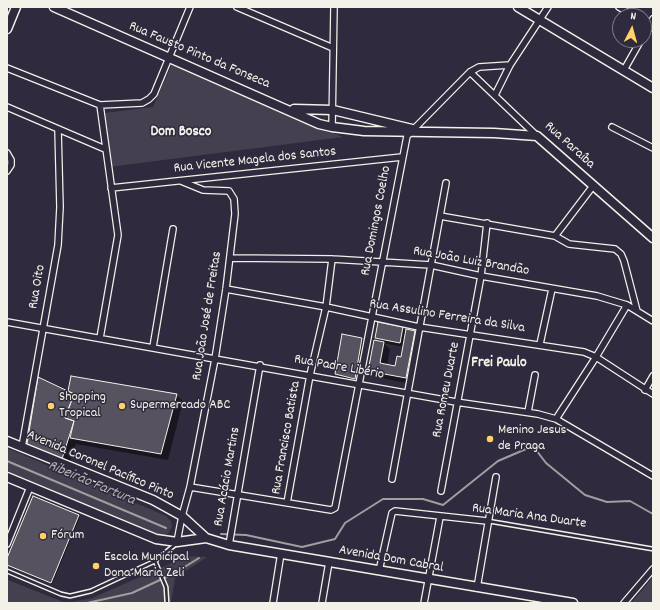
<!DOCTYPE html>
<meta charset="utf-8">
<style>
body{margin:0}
#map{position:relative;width:660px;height:610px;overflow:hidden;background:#2f2a3d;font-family:Dekko,sans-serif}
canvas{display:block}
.frame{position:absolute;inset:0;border:8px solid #f4f1e8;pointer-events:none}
.north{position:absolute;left:612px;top:8px;width:40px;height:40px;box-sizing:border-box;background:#2f2a3d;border:1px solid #7e7a81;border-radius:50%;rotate:6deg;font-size:11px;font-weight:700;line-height:16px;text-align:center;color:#f4f1e8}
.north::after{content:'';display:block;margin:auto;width:14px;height:18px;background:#ffd166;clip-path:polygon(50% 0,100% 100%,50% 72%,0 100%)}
</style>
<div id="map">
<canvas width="660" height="610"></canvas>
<div class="frame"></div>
<div class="north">N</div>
</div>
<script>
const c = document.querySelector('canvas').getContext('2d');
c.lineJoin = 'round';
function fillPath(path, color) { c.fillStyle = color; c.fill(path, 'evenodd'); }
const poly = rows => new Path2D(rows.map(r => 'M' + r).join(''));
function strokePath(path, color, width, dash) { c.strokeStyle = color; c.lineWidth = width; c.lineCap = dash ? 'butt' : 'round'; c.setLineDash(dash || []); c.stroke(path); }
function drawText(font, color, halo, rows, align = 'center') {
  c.font = font + ' Dekko,sans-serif'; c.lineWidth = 3; c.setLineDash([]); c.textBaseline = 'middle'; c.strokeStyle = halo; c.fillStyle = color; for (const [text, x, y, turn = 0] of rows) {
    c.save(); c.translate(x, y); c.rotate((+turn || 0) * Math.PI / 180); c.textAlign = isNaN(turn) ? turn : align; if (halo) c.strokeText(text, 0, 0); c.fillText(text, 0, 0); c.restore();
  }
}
const green = poly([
 [172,64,343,137,109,167,104,113,153,107],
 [7,448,166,516,171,521,172,527,168,534,158,536,7,471],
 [183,556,207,557,175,578,171,602,67,603,92,598,172,563],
 [653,577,653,603,633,603,632,602],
 [8,580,66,603,7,603]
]);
const shadow = poly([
 [402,328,407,332,414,332,421,338,412,384,376,377,369,371,380,342,376,337],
 [383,343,404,347,402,358,396,367,387,365,390,349],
 [342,336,362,339,368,345,361,385,343,381,336,374],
 [72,377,176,395,183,401,168,460,76,444,69,465,35,450,28,443,68,393],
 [79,516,80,517,52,584,7,565,7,560]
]);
const stream = poly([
 [7,461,166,528],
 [221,534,246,535,302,547,335,539,345,523,383,499,423,499,443,505,498,461,533,446,546,463,585,495,607,502,630,501,653,514],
 [87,603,132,593,175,573,199,558]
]);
const building = poly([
 [378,322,403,327,400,343,375,338,378,322],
 [406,329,415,331,406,378,368,371,374,340,384,342,380,363,395,366,397,356,401,357,406,329],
 [342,334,362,338,355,379,335,374,342,334],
 [71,376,177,394,161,454,70,438,74,421,65,418,74,394,68,391,71,376],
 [38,377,74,394,65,418,74,421,62,459,27,444,38,377],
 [33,496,79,515,51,583,7,565,7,558,33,496]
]);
const lane = poly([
 [488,521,653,549],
 [7,571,61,594,70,596,91,591,155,561],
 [167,603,166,587,155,561,176,544]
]);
const street = poly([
 [237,7,333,48],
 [619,7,634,16],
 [644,22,653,28],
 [644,34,653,19],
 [7,68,100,105,142,103,149,99,154,94,190,7],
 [624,70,641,40],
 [470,72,537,136],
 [495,95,510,65,548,7],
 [7,107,105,149],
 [332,127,334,7],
 [612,127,653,148],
 [7,153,11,160,11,165,7,171],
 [111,188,402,157],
 [440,216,555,236,569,244,615,249,621,254,624,261,637,311],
 [555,236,593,186],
 [230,258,332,259,431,265,481,276,597,296,627,305,653,321],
 [226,289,326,307,419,327,584,352,596,357,653,394],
 [7,322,456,402,538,414,556,419,653,476],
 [100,338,118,235,100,105],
 [540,344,552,289],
 [153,347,173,229],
 [645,390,653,376],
 [528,412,535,375],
 [556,419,596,357,627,305],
 [22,447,58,245,60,207,58,129],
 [392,479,446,183],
 [190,487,331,510,335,508,407,136,470,72,479,67,510,65],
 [441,491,481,276,487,223],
 [287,503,310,375,326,307,332,259],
 [177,542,182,516,190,487,215,359,226,289,235,214,234,199,229,191,203,190,181,181],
 [7,544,30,487],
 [229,545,260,365],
 [379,571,392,513,395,511,487,521],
 [477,588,496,477],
 [273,603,281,553],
 [322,603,329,562],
 [424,603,440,517],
 [624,603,653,569]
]);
const secondary = poly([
 [54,7,319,124,332,127,364,131,494,133,537,136,653,238],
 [518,7,653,88],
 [7,29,16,7],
 [294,109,333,110,412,129],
 [7,441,153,500,182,516,206,538],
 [7,477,156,539,177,542,206,538,229,545,573,603]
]);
const markers = [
 [51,406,4,"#ffd166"],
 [122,406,4,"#ffd166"],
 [490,439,4,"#ffd166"],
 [43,536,4,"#ffd166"],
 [96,566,4,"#ffd166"]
];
const streetNames = [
 ["Rua Fausto Pinto da Fonseca",199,56,23],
 ["Rua Paraíba",569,146,42],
 ["Rua Vicente Magela dos Santos",255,161,-6],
 ["Rua Domingos Coelho",377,221,-79],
 ["Rua João Luiz Brandão",471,262,10],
 ["Rua Oito",38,287,-80],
 ["Rua João José de Freitas",208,316,-81],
 ["Rua Assulino Ferreira da Silva",447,317,9],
 ["Rua Padre Libério",339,368,10],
 ["Rua Romeu Duarte",447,390,-79],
 ["Rua Francisco Batista",287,438,-80],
 ["Avenida Coronel Pacífico Pinto",100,466,23],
 ["Rua Acácio Martins",228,477,-80],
 ["Rua Maria Ana Duarte",529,517,8],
 ["Avenida Dom Cabral",391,560,10]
];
const poiNames = [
 ["Shopping",59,398],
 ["Tropical",59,414],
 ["Supermercado ABC",130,406],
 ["Menino Jesus",498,431],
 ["de Praga",498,447],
 ["Fórum",51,536],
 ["Escola Municipal",104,558],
 ["Dona Maria Zeli",104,574]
];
const neighbourhoodNames = [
 ["Dom Bosco",181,133],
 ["Frei Paulo",499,364]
];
const waterNames = [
 ["Ribeirão Fartura",91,484,23]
];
fillPath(green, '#454050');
fillPath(shadow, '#0007');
strokePath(stream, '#a19ea0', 2);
fillPath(building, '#56525f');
strokePath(building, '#f4f1e8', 1);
strokePath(lane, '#f4f1e8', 5.5);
strokePath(street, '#f4f1e8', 8);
strokePath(secondary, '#f4f1e8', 11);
strokePath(lane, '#2f2a3d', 2.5);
strokePath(street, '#2f2a3d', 5.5);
strokePath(secondary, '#2f2a3d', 8);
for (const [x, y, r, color] of markers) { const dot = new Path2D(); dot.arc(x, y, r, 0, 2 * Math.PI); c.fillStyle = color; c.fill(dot); strokePath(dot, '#2f2a3d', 1.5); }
drawText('14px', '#f4f1e8', '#2f2a3d', streetNames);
drawText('14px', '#f4f1e8', '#2f2a3d', poiNames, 'left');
drawText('bold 15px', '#f4f1e8', '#2f2a3d', neighbourhoodNames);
drawText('italic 15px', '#b6b2b2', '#2f2a3d', waterNames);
</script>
